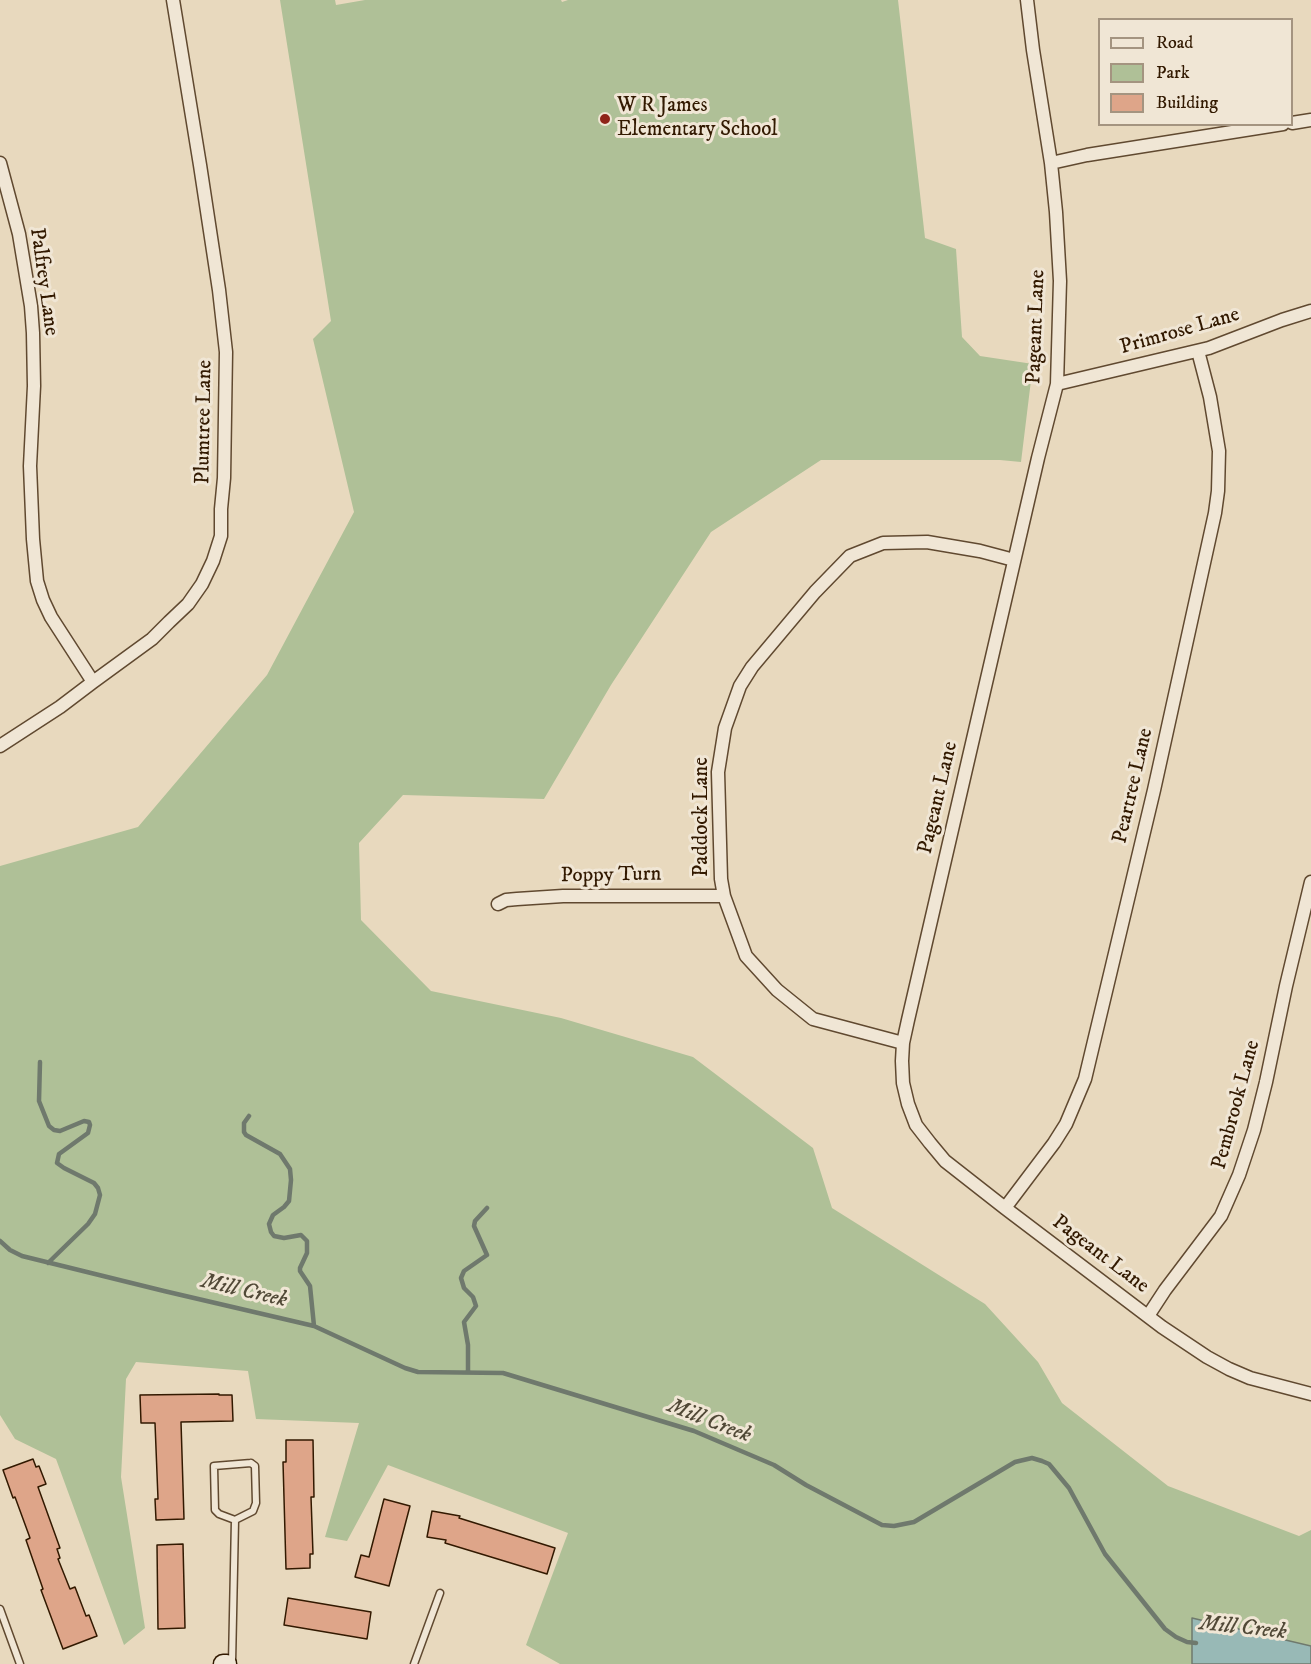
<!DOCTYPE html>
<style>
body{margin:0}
#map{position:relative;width:1311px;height:1664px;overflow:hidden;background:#e8d9be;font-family:"IM FELL DW Pica",serif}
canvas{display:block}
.legend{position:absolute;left:1098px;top:18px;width:195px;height:108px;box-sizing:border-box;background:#f0e6d5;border:2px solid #a49480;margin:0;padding:8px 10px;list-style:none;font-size:18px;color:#321900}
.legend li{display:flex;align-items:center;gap:12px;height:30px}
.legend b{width:30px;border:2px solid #a49480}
</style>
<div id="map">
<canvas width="1311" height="1664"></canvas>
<ul class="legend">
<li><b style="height:8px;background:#f0e6d5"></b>Road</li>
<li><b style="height:16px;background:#afc097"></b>Park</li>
<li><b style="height:16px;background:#dea589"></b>Building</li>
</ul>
</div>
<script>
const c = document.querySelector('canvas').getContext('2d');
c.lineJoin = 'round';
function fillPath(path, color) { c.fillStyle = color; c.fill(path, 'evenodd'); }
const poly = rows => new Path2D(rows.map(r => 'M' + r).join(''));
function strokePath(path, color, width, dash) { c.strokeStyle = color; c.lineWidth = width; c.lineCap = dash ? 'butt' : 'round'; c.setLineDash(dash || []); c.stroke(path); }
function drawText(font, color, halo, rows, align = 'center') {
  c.font = font + ' "IM FELL DW Pica",serif'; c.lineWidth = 6; c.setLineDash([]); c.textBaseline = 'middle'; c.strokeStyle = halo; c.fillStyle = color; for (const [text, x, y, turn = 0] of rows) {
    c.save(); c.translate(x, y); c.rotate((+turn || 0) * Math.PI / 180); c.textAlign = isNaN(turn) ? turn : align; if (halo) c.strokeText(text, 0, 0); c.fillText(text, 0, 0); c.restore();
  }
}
const green = poly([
 [280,0,335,0,336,5,365,0,561,0,562,2,568,0,898,0,925,238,956,249,962,337,980,356,1033,364,1021,462,1000,460,821,460,711,532,611,685,544,799,403,795,359,843,361,920,431,991,561,1018,693,1057,813,1148,832,1208,985,1304,1038,1362,1062,1403,1168,1486,1299,1536,1311,1530,1311,1646,1192,1619,1192,1664,560,1664,526,1645,568,1533,388,1465,347,1541,325,1537,359,1423,256,1419,248,1371,136,1362,126,1379,121,1477,145,1628,124,1645,56,1459,15,1439,0,1415,0,866,138,827,267,675,354,512,313,339,331,321]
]);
const water = poly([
 [1192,1618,1311,1646,1311,1664,1192,1664,1192,1618]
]);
const stream = poly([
 [40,1062,39,1101,49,1126,54,1130,60,1131,84,1121,89,1122,90,1125,88,1133,59,1154,57,1163,64,1168,94,1183,98,1188,100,1195,95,1214,88,1224,48,1263],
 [249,1116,244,1123,244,1132,246,1135,280,1154,290,1169,291,1180,289,1201,284,1207,273,1215,269,1224,271,1232,274,1236,284,1238,301,1235,307,1241,307,1253,300,1268,300,1271,310,1286,314,1326],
 [0,1241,10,1250,22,1256,164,1291,314,1326,405,1368,418,1372,503,1373,694,1431,774,1465,806,1485,882,1525,894,1526,914,1522,1015,1462,1032,1458,1042,1461,1049,1464,1069,1488,1105,1554,1165,1629,1176,1637,1187,1642,1196,1643],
 [468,1372,468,1345,464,1322,476,1306,473,1297,464,1288,461,1278,464,1271,487,1255,474,1226,475,1221,487,1208]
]);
const building = poly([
 [219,1394,219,1395,232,1395,233,1421,181,1422,184,1519,156,1520,155,1499,158,1499,155,1423,141,1423,140,1395,219,1394],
 [286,1440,313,1440,314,1497,311,1497,313,1554,310,1554,310,1568,286,1569,283,1462,286,1462,286,1440],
 [33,1459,36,1467,39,1466,46,1484,38,1487,60,1548,57,1549,60,1558,58,1559,70,1589,75,1587,86,1616,89,1615,97,1636,63,1649,41,1590,43,1589,26,1540,30,1538,15,1497,13,1498,3,1470,33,1459],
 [384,1499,410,1506,389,1586,355,1577,361,1555,369,1557,384,1499],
 [432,1511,460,1516,459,1518,555,1548,547,1574,445,1543,446,1540,427,1537,432,1511],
 [183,1544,185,1628,158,1629,157,1545,183,1544],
 [288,1598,371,1612,367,1639,284,1625,288,1598]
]);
const lane = poly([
 [251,1463,255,1466,256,1503,253,1511,235,1520,219,1514,215,1510,214,1466,251,1463],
 [0,1609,20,1664],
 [232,1663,235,1520],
 [414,1664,440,1593]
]);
const street = poly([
 [1027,0,1033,50,1051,163,1056,212,1060,281,1057,384,1038,458,908,1020,903,1043,902,1061,903,1083,908,1104,916,1125,930,1143,945,1161,1005,1208,1162,1327,1207,1357,1229,1369,1250,1378,1311,1394],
 [1292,123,1311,120],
 [0,163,19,234,31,306,33,333,34,386,30,466,33,539,37,581,43,600,51,617,93,682],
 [1051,163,1087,155,1283,124],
 [1057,384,1209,348,1282,320,1311,311],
 [0,746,60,707,93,682,152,639,169,622,188,604,202,584,213,561,221,536,221,509,224,478,226,352,219,290,200,165,173,0],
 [498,904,506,900,517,899,563,896,724,896],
 [903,1043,813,1019,777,990,746,956,724,896,721,879,718,772,725,728,740,686,752,667,815,592,850,556,883,543,927,542,980,551,1014,560],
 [1005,1208,1054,1143,1066,1124,1085,1079,1154,790,1215,513,1218,491,1219,451,1210,397,1198,351],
 [1148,1316,1165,1290,1221,1216,1239,1175,1254,1130,1266,1082,1286,986,1311,882]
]);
const secondary = poly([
 [223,1664,227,1664]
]);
const markers = [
 [605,119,6,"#8f2418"]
];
const poiNames = [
 ["W R James",617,107],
 ["Elementary School",617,131]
];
const streetNames = [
 ["Palfrey Lane",43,282,82],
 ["Pageant Lane",1037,327,-88],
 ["Primrose Lane",1180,332,-16],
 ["Plumtree Lane",205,422,-89],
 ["Peartree Lane",1134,786,-77],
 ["Pageant Lane",939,798,-77],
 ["Paddock Lane",703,817,-90],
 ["Poppy Turn",611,876,-1],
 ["Pembrook Lane",1237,1105,-75],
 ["Pageant Lane",1100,1255,37]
];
const waterNames = [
 ["Mill Creek",244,1292,13],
 ["Mill Creek",709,1422,21],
 ["Mill Creek",1243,1629,6]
];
fillPath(green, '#afc097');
fillPath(water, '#98b9b6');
strokePath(water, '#6f796d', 1.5);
strokePath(stream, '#6f796d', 4.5);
fillPath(building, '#dea589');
strokePath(building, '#321900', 1.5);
strokePath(lane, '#604930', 9);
strokePath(street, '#604930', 15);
strokePath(secondary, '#321900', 21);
strokePath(lane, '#f0e6d5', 6);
strokePath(street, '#f0e6d5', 12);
strokePath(secondary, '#f0e6d5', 18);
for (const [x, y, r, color] of markers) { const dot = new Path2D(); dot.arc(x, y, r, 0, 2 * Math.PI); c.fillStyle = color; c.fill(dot); strokePath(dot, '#f0e6d5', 2); }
drawText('21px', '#321900', '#f0e6d5', poiNames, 'left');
drawText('21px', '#321900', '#f0e6d5', streetNames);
drawText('italic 22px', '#514937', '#f0e6d5', waterNames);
</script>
